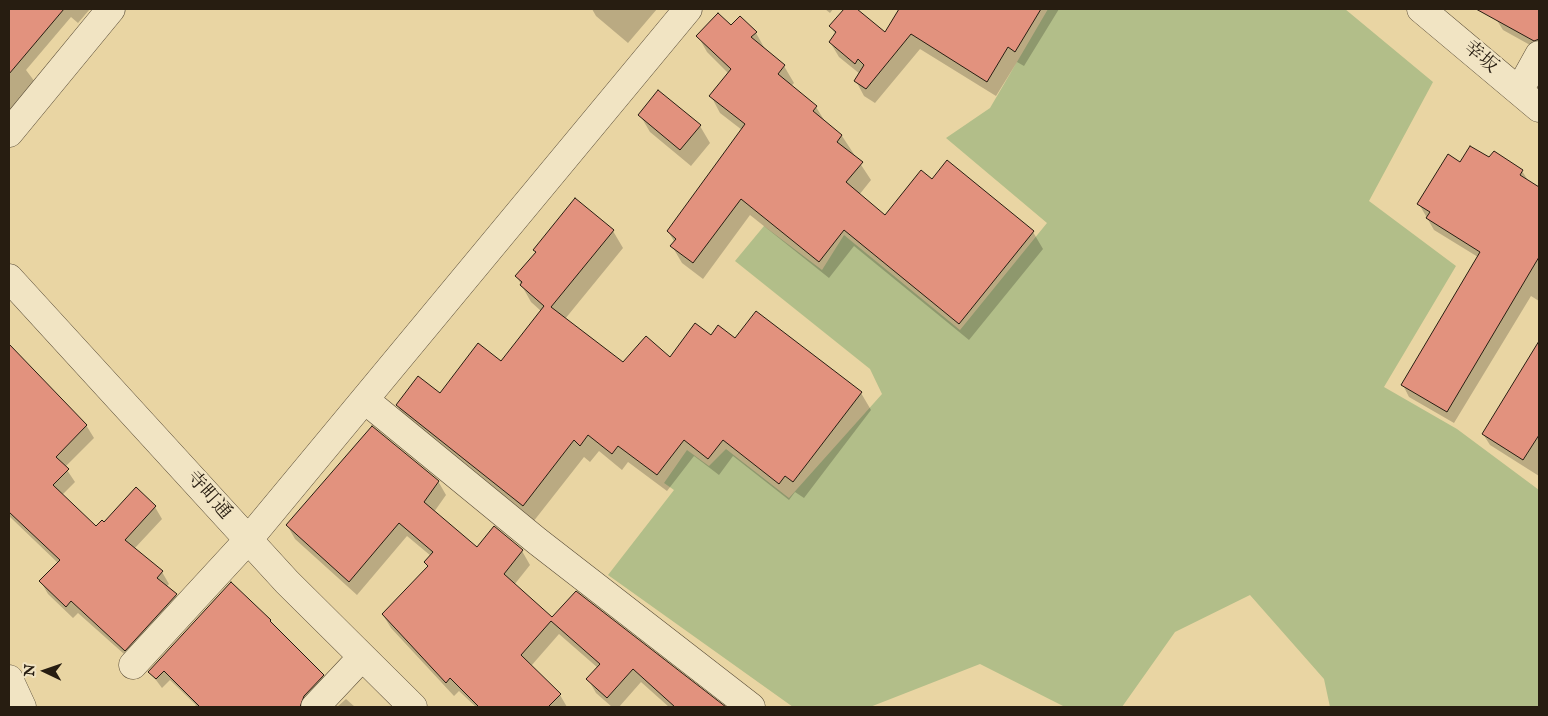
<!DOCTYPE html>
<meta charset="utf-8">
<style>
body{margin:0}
#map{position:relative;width:1548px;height:716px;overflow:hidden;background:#e9d5a3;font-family:"IM FELL English",serif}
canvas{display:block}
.frame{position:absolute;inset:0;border:10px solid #271d11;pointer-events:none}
.north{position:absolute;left:20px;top:646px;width:50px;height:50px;-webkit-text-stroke:4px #f1e4c3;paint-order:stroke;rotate:273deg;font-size:14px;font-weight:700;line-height:20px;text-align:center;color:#271d11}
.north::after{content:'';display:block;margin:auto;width:18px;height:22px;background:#271d11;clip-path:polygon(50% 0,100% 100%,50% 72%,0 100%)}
</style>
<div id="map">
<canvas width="1548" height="716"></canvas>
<div class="frame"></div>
<div class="north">N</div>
</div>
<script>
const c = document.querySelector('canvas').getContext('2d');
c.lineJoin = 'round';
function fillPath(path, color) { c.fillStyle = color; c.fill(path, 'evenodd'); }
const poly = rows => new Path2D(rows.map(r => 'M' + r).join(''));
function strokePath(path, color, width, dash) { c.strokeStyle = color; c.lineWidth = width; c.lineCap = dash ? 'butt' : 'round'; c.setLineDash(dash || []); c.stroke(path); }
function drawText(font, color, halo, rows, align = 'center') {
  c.font = font + ' "IM FELL English","Noto Serif JP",serif'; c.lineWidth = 4.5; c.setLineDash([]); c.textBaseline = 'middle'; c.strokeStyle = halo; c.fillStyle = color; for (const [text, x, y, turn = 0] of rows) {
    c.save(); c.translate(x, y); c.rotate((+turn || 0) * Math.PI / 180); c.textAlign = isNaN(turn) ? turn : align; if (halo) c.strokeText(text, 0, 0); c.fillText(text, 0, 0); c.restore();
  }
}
const green = poly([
 [1048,9,1345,9,1433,82,1369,201,1456,266,1384,387,1457,429,1539,490,1539,707,1330,707,1324,679,1250,595,1175,632,1122,707,1065,707,980,664,870,707,793,707,608,575,674,490,664,483,687,450,709,466,726,449,789,498,882,394,870,369,735,261,764,226,822,270,844,235,960,330,1047,223,946,138,990,108]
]);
const shadow = poly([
 [9,9,90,9,78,23,71,17,26,70,35,82,9,112],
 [592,9,657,9,628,43,596,16],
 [825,9,833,9,830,13],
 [846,9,855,9,885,33,900,9,1059,9,1024,66,1017,62,996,96,920,49,875,103,864,96,856,81,860,74,839,57,830,42,836,35,831,27],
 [1502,9,1539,9,1539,50,1503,30,1496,19],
 [731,27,756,33,765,49,784,66,794,83,791,86,816,107,826,123,842,136,871,180,859,195,885,216,932,181,947,162,1033,232,1043,249,969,340,854,246,829,278,750,215,703,279,682,263,672,246,675,243,668,231,742,130,720,113,711,96,729,74,707,52,698,36],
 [640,115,700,126,710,143,691,166,650,132],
 [1490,159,1522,171,1529,182,1539,189,1539,301,1531,296,1454,423,1409,397,1403,385,1478,257,1434,230,1419,204,1461,163],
 [613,231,623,248,565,319,623,364,670,358,711,337,735,339,861,393,871,410,804,498,795,492,789,500,733,456,719,475,694,456,667,491,628,462,622,470,599,451,590,462,584,457,533,522,407,422,397,405,441,395,502,363,541,311,531,302,517,277,537,254,534,250],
 [1539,343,1539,476,1490,445,1483,434],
 [11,348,86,425,94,438,65,467,75,482,62,495,96,528,155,507,162,519,134,549,162,572,169,584,166,587,176,595,183,607,133,662,78,613,73,618,48,594,41,582,58,563,9,516,9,350],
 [438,481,446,495,434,512,478,549,522,551,530,565,514,585,552,619,576,592,724,707,669,707,641,682,619,707,612,707,596,693,588,679,598,668,559,634,531,666,560,695,567,707,476,707,459,691,454,696,391,628,383,615,429,567,426,562,431,556,407,536,357,595,295,539,287,525],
 [270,621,275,628,322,676,328,685,309,707,194,707,196,705,170,680,162,688,150,672],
 [346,699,355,707,337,707]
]);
const building = poly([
 [9,9,64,9,9,74,9,9],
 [844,9,857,9,885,32,899,9,1041,9,1015,52,1008,47,987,82,911,34,866,89,854,81,864,65,858,59,855,64,829,42,836,32,829,26,844,9],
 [1476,9,1539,9,1539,39,1534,41,1476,9],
 [718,13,731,25,740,16,757,32,751,37,785,65,778,74,817,106,813,111,842,135,837,142,863,162,846,182,885,215,921,170,932,179,947,160,1034,231,959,324,844,230,819,262,741,199,693,263,670,246,676,239,667,231,745,124,709,96,731,69,696,36,718,13],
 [658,90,701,125,680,150,638,115,658,90],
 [1470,146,1489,157,1494,151,1523,170,1520,175,1539,187,1539,257,1447,412,1401,385,1480,252,1426,218,1430,212,1417,204,1448,154,1460,162,1470,146],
 [575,198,614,230,551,307,623,362,646,336,670,357,695,323,711,335,718,325,735,338,756,311,862,392,793,482,785,476,779,484,723,440,708,459,684,440,657,475,618,446,612,454,588,435,580,446,574,440,523,506,396,405,418,376,440,393,478,343,501,361,544,306,520,285,522,282,515,276,536,252,533,250,575,198],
 [1539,341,1539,435,1523,460,1482,434,1539,341],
 [9,344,87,425,56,457,69,469,53,485,96,526,102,520,104,522,136,487,156,506,125,540,163,571,157,578,177,594,125,651,71,601,66,607,39,581,60,560,9,512,9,344],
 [372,426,439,481,424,502,477,547,494,526,523,550,504,574,552,617,576,591,726,707,675,707,633,669,607,698,586,679,600,664,551,621,521,655,561,694,548,707,479,707,450,678,446,683,382,614,428,566,424,562,433,552,399,523,349,582,286,525,372,426],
 [231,582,271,620,270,621,324,675,304,696,300,707,200,707,164,671,156,679,148,672,231,582]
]);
const minor = poly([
 [1421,9,1539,108],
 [1519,91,1539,55],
 [9,133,111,9],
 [9,278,287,582,413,707],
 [365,400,537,541,751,707],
 [133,665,248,540,688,9],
 [9,679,22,707],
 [315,707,362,657]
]);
const streetNames = [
 ["幸坂",1480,58,40],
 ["寺町通",208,496,48]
];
fillPath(green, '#b2be89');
fillPath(shadow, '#0003');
fillPath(building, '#e2927e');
strokePath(building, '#271d11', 1);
strokePath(minor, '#584b36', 29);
strokePath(minor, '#f1e4c3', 28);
drawText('19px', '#271d11', '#f1e4c3', streetNames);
</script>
